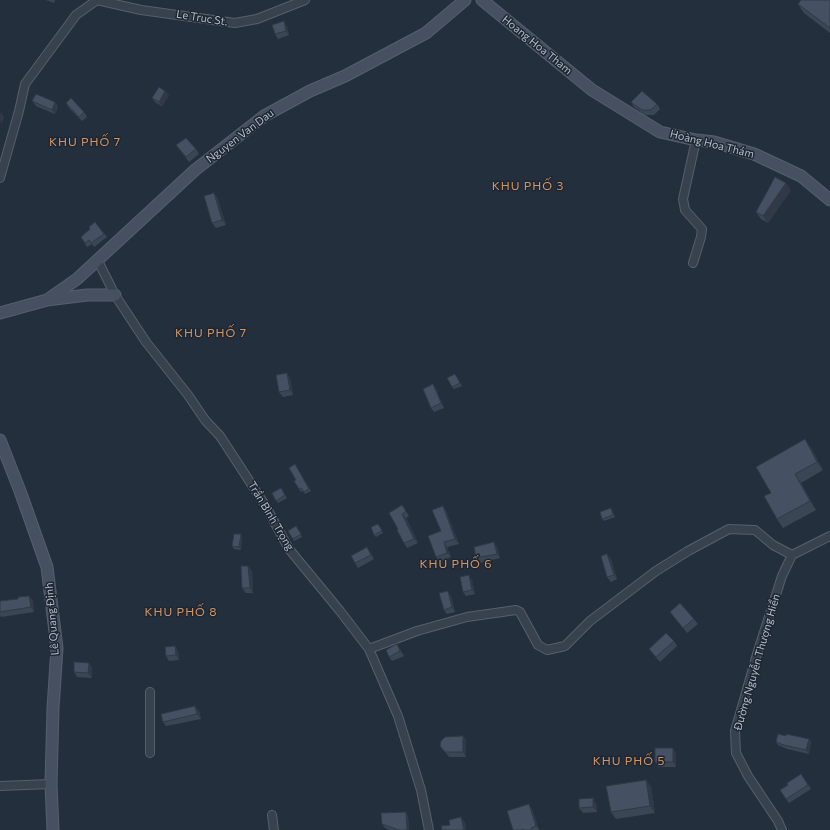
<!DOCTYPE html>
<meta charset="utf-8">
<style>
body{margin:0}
canvas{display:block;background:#242f3e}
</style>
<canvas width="830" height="830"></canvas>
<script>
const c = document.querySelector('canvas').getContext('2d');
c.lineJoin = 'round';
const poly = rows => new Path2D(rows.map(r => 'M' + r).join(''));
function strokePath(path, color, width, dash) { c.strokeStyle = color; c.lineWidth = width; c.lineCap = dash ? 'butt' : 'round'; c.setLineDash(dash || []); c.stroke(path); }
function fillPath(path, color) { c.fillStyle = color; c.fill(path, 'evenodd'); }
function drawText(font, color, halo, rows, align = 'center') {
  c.font = font + ' Commissioner,sans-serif'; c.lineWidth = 3; c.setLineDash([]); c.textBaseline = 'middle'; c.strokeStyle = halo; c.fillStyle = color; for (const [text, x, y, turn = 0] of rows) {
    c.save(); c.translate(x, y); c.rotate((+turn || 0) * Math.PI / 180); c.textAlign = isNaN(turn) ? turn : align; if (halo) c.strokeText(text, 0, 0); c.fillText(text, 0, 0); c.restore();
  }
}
const street = poly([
 [97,0,141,10,235,23,257,19,305,0],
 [0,178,19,111,25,84,76,15,97,0],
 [98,261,115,295,146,342,188,395,205,420,220,436,265,505,289,549,340,611,369,649,398,716,421,790,429,830],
 [693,263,701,237,702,229,685,210,683,199,696,140],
 [792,555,830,536],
 [369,649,417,631,467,617,516,610,520,612,538,645,547,650,565,646,590,621,656,571,688,551,729,529,755,530,773,545,792,555],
 [150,692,150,753],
 [0,786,51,784],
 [272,815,274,830],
 [782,830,778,821,748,776,736,753,735,731,757,654,782,576,792,555]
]);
const secondary = poly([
 [482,0,592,90,660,132,696,140,714,142,754,154,801,176,830,200],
 [47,300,77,279,195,170,264,116,310,91,345,76,426,33,465,0],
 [0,313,47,300,87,295,115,295],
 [0,440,20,491,47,567,57,648,53,708,51,784,53,830]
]);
const wall = poly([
 [46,0,55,0,54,3],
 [830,0,830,33,804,13,798,4],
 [287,26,289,35,278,39,275,34],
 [169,95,162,106,156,103,152,98],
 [32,101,55,102,58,107,55,114,36,106],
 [631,102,657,104,660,109,654,115,645,115,634,107],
 [66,103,84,112,87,117,82,121,69,108],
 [176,145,196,149,199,154,189,162],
 [791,190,768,223,761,219,756,212],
 [217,197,226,225,216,228,212,223],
 [95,222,107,237,94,247,92,244,87,247,81,237,90,229],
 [455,374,462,386,454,389,452,387],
 [290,378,293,395,283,397,279,392],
 [436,389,444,408,434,412,431,408],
 [811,448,823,470,801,483,816,510,783,528,777,519,771,493],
 [295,464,311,491,305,494,303,491,301,492,299,489,296,480],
 [281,488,287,498,278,503,272,493],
 [402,505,409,516,406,518,418,543,407,548,404,543,398,529],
 [443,506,446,511,459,544,447,547,451,557,439,562,436,557,441,531],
 [612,510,615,517,604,521,602,519],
 [296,526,302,537,294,541,288,531],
 [380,526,383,533,376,537,374,535],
 [242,537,241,550,234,549,232,546],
 [497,547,500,558,479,563,476,558],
 [370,552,374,559,358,568,355,563],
 [611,559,617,579,611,582,607,577],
 [252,571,253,593,246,593,242,588],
 [472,580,475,594,466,596,463,592],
 [29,596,33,601,34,612,1,617,0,615,0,601,18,599],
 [451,596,455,612,447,614,444,610],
 [670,612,694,619,698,624,687,633],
 [674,641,677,646,660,662,649,649],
 [397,644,400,649,404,656,392,661,389,657],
 [178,651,179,660,169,661,166,656],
 [89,663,92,668,92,678,77,677,74,672],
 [199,711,201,719,166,726,163,722],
 [463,736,466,741,466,757,449,757,440,746],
 [786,736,809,739,811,742,809,754,787,749,778,745,776,742],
 [676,753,676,767,658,767,655,762],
 [801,774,811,789,789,803,780,790,788,785],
 [646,780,651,787,655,813,616,819,611,812],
 [596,803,597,812,583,813,579,808],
 [532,809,539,830,513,830],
 [406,812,408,816,409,830,391,830,385,828,382,824]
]);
const shadedWall = poly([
 [284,21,287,26,289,35,286,31],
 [165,91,169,95,162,106,159,102],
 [55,102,58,107,55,114,52,110],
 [1,112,4,117,2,124,0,121,0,115],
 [786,183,791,190,768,223,763,216],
 [214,193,217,197,226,225,222,220],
 [287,373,290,378,293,395,290,390],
 [433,384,436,389,444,408,441,403],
 [805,439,811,448,823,470,817,462],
 [795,474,801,483,816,510,810,501],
 [443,506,446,511,459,544,455,539],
 [402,514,406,518,418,543,414,539],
 [241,534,242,537,241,550,239,547],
 [444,542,447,547,451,557,447,553],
 [494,542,497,547,500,558,497,554],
 [607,554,611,559,617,579,614,575],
 [248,566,252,571,253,593,250,588],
 [469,575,472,580,475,594,472,590],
 [448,591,451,596,455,612,452,607],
 [29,596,33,601,34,612,31,607],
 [397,644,400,649,404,656,400,651],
 [175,646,178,651,179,660,176,655],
 [89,663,92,668,92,678,88,673],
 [195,706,199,711,201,719,197,714],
 [463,736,466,741,466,757,463,752],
 [809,739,811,742,809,754,806,750],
 [673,748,676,753,676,767,673,762],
 [646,780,651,787,655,813,650,806],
 [593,798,596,803,597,812,593,807],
 [529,804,532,809,539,830,536,826],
 [406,812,408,816,409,830,407,830],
 [461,817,465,822,466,830,464,830]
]);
const building = poly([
 [801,0,830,0,830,28,798,4,801,0],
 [284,21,286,31,275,34,272,25,284,21],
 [159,87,165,91,159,102,152,98,159,87],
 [642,91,657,104,651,110,642,110,631,102,642,91],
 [36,94,55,102,52,110,32,101,36,94],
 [71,98,84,112,79,117,66,103,71,98],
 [186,138,196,149,186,157,176,145,186,138],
 [775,177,786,183,763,216,756,212,775,177],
 [214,193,222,220,212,223,204,196,214,193],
 [95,222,104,234,91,243,89,240,85,243,81,237,90,229,89,227,95,222],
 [287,373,290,390,279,392,276,375,287,373],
 [455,374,460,383,452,387,447,378,455,374],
 [433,384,441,403,431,408,423,389,433,384],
 [805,439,817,462,795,474,810,501,777,519,764,496,771,493,756,467,805,439],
 [295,464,309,489,304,492,301,488,299,489,294,481,296,480,289,468,295,464],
 [281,488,285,495,276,501,272,493,281,488],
 [402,505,406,511,402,514,414,539,404,543,397,530,398,529,389,513,402,505],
 [443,506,455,539,444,542,447,553,436,557,428,536,441,531,432,510,443,506],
 [611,508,613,515,602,519,600,512,611,508],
 [378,524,382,531,374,535,371,527,378,524],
 [296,526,301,534,293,539,288,531,296,526],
 [234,534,241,534,239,547,232,546,234,534],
 [494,542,497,554,476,558,474,547,494,542],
 [367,547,371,555,355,563,351,556,367,547],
 [607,554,614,575,607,577,601,556,607,554],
 [241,566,248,566,250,588,242,588,241,566],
 [469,575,472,590,463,592,460,577,469,575],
 [448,591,452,607,444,610,439,593,448,591],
 [29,596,31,607,0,612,0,601,18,599,18,597,29,596],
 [680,603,694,619,683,628,670,612,680,603],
 [666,633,674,641,656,657,649,649,666,633],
 [397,644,400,651,389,657,386,650,397,644],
 [175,646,176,655,166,656,165,647,175,646],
 [74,662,89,663,88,673,74,672,74,662],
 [195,706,197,714,163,722,161,714,195,706],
 [778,734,786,736,786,734,809,739,806,750,784,745,776,742,778,734],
 [463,736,463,752,445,752,440,746,441,741,445,737,463,736],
 [655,748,673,748,673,762,655,762,655,748],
 [801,774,808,785,786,799,780,790,788,785,787,783,801,774],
 [646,780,650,806,611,812,606,786,646,780],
 [593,798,593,807,579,808,579,799,593,798],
 [529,804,536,826,531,828,532,830,524,830,524,829,521,830,513,830,507,811,529,804],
 [406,812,407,830,399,830,382,824,381,813,406,812],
 [461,817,464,830,442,830,441,826,450,825,449,820,461,817]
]);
const streetNames = [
 ["Le Truc St.",202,18,9],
 ["Hoang Hoa Tham",537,45,39],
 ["Nguyen Van Dau",240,136,-37],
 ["Hoàng Hoa Thám",712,144,14],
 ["Trần Bình Trọng",271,516,59],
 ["Lê Quang Định",52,619,-95],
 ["Đường Nguyễn Thượng Hiền",757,662,-74]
];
const neighbourhoodNames = [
 ["KHU PHỐ 7",85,142],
 ["KHU PHỐ 3",528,186],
 ["KHU PHỐ 7",211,333],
 ["KHU PHỐ 6",456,564],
 ["KHU PHỐ 8",181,612],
 ["KHU PHỐ 5",629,761]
];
strokePath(street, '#565f6c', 10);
strokePath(secondary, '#565f6c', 13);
strokePath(street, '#38414e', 8);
strokePath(secondary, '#465061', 11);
fillPath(wall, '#3b4654');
fillPath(shadedWall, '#303945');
fillPath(building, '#455162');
strokePath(building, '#303945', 1);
drawText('11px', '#b4bcc9', '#1d2633', streetNames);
c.letterSpacing = '1px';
drawText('12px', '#d59563', '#1d2633', neighbourhoodNames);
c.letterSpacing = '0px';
</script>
